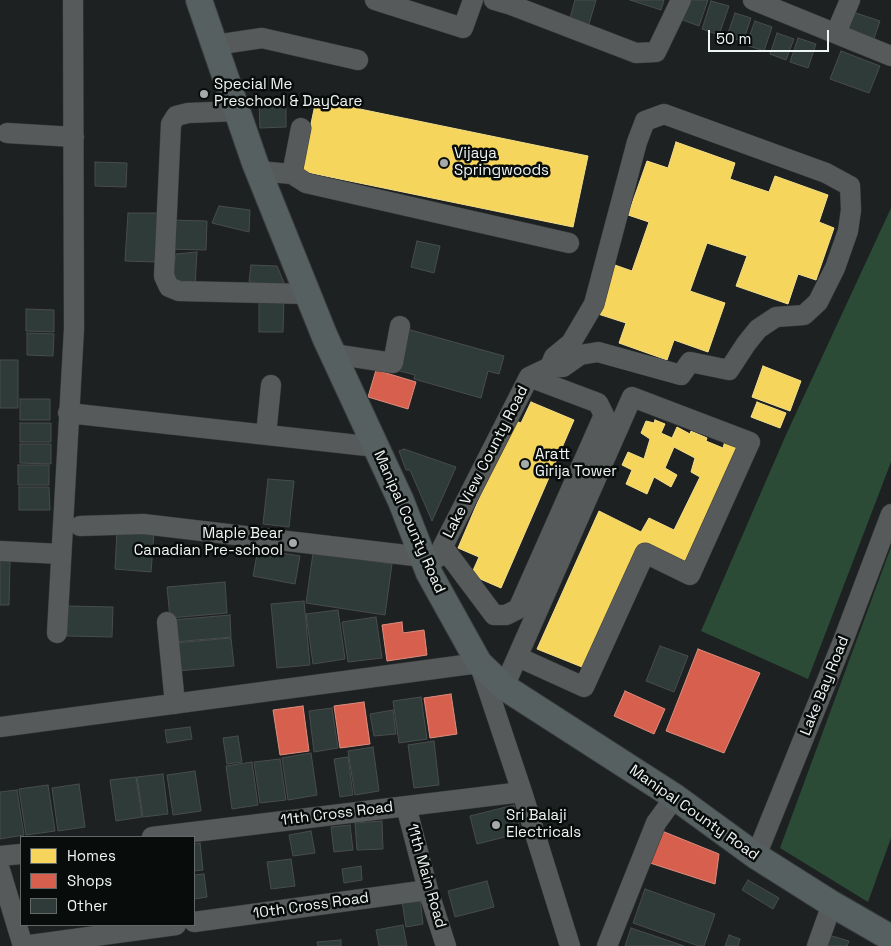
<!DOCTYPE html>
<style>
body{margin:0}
#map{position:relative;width:891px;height:946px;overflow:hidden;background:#1d2121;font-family:"Space Grotesk",sans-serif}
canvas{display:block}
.legend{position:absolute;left:20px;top:836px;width:175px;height:90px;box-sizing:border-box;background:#080c0b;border:1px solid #646968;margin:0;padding:6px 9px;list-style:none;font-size:15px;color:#eff5f4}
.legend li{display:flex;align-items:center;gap:10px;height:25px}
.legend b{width:25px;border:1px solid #646968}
.scale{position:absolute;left:708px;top:30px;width:121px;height:22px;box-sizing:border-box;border:2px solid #eff5f4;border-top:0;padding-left:6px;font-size:15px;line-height:18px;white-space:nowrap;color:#eff5f4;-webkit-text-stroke:4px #080c0b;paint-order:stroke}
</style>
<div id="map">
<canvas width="891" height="946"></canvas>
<ul class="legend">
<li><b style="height:14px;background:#f6d55c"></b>Homes</li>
<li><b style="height:14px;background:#d6604d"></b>Shops</li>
<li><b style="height:14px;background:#2e3b38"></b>Other</li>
</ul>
<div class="scale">50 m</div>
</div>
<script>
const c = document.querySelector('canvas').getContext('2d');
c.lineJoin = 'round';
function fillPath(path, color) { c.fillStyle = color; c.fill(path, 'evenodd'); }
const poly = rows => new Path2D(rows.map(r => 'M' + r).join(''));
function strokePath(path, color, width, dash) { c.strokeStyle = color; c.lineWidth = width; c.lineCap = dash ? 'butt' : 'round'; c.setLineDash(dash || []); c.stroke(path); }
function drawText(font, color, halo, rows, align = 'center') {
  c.font = font + ' "Space Grotesk",sans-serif'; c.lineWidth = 5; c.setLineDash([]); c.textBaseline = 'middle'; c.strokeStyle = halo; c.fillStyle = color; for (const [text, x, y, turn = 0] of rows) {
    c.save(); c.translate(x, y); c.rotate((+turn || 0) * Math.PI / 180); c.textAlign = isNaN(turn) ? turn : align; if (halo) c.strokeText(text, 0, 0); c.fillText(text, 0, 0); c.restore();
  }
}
const green = poly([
 [891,208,891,462,808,679,701,631,785,437],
 [891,547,891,838,868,902,780,848]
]);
const homes = poly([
 [316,100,588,156,573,227,301,171,316,100],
 [676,142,735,163,730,179,769,192,775,176,828,195,819,222,834,228,816,280,798,274,788,304,736,286,747,256,707,243,690,291,725,303,708,352,674,340,667,360,619,343,626,323,595,313,612,264,632,271,649,222,628,215,647,161,668,168,676,142],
 [763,366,801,381,790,411,752,397,763,366],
 [531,402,574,420,501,588,471,575,479,557,458,548,513,420,521,423,531,402],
 [757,402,786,413,780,428,751,417,757,402],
 [655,420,665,424,661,433,672,438,677,427,690,434,691,431,707,438,706,441,723,448,725,441,737,447,687,562,644,543,587,669,537,649,599,511,641,532,649,518,674,530,700,477,691,472,695,458,674,447,665,468,677,475,671,487,654,477,647,494,626,484,632,470,622,465,628,452,644,459,650,439,641,433,646,421,654,423,655,420]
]);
const shops = poly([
 [376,370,416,382,408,409,368,397,376,370],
 [402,622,403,633,424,630,427,655,387,661,382,625,402,622],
 [698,649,760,673,724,753,666,731,698,649],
 [625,691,665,709,654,734,614,716,625,691],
 [451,694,457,734,430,738,424,698,451,694],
 [364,702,370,744,340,748,334,706,364,702],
 [303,706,309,751,280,755,273,710,303,706],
 [662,831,719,854,715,884,650,863,662,831]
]);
const building = poly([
 [575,0,596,0,589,24,570,18,575,0],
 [630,0,664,0,661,10,630,0],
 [686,0,708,0,699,26,680,19,686,0],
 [711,1,729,6,719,35,702,29,711,1],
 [853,12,880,21,873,41,846,32,853,12],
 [735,13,751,18,743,42,727,36,735,13],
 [755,21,772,27,764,51,746,45,755,21],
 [777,33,794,39,786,60,770,54,777,33],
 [798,38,816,44,808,68,790,62,798,38],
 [841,51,880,66,869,93,830,79,841,51],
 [286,102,286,127,260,128,259,103,286,102],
 [95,162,127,163,126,187,95,186,95,162],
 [219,206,250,210,249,232,212,223,219,206],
 [128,213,158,213,156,262,125,261,128,213],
 [168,220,207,221,206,250,167,249,168,220],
 [417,241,440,246,434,273,411,267,417,241],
 [197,252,195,286,171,283,176,254,197,252],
 [251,265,277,266,285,285,249,282,251,265],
 [259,297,284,298,283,332,259,332,259,297],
 [26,309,54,310,54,332,26,331,26,309],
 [407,329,504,356,499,374,488,371,481,398,414,379,415,375,396,370,407,329],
 [27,333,54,334,53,356,27,355,27,333],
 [0,360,18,360,18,408,0,408,0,360],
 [20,399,50,399,50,420,20,420,20,399],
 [20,423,51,423,51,442,20,442,20,423],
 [20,444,51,444,51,464,20,463,20,444],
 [404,449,456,467,432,521,410,470,406,470,399,451,404,449],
 [18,465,49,465,49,485,18,485,18,465],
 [268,479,294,481,289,527,263,524,268,479],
 [19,487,49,487,50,510,19,510,19,487],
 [117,530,154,533,151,572,115,569,117,530],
 [258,549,300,556,295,584,253,576,258,549],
 [313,553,392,564,385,615,306,603,313,553],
 [0,560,10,560,9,605,0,605,0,560],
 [225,582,227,613,170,618,167,587,225,582],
 [304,601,310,665,277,668,271,604,304,601],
 [68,606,113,607,112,637,67,636,68,606],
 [338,610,345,659,313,664,306,614,338,610],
 [230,615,231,637,174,642,172,620,230,615],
 [376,617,382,658,348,662,342,622,376,617],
 [231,638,234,666,177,671,175,643,231,638],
 [660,646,688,656,674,692,646,681,660,646],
 [421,697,427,739,399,743,393,701,421,697],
 [332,708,338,748,314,752,309,711,332,708],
 [393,710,396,734,374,736,370,714,393,710],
 [190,727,192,739,167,743,165,730,190,727],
 [238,736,242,762,227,764,223,738,238,736],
 [434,741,439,785,414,788,408,745,434,741],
 [373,747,379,791,355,795,348,751,373,747],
 [311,753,317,795,288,800,282,758,311,753],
 [348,757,353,795,340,797,334,759,348,757],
 [280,759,286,800,260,803,254,762,280,759],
 [252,762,258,805,232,809,226,766,252,762],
 [195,771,201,811,173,815,167,775,195,771],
 [163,774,168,814,143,817,137,777,163,774],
 [136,777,142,817,116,821,110,780,136,777],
 [79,784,85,827,58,831,52,788,79,784],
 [48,785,55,831,26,835,19,789,48,785],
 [17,790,24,835,0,839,0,792,17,790],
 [514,805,521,833,477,844,470,816,514,805],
 [382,821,383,849,357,850,355,823,382,821],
 [350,825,353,850,334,852,331,827,350,825],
 [311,831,315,853,293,856,289,835,311,831],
 [200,843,203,870,194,871,194,844,200,843],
 [291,859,295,886,271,889,267,862,291,859],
 [361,866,362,880,344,883,342,869,361,866],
 [204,874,207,897,194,899,194,875,204,874],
 [748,880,779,898,773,909,742,890,748,880],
 [487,881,494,907,455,917,448,891,487,881],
 [645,889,715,914,704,946,699,946,633,923,645,889],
 [420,898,423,924,406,927,402,901,420,898],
 [403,925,407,946,379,946,376,930,403,925],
 [631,928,684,946,625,946,631,928],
 [825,934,849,941,847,946,821,946,825,934],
 [729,935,740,939,738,946,725,946,729,935],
 [341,940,341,946,318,946,317,942,341,940]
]);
const minor = poly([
 [375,0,463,28,473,0],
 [494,0,511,5,636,53,656,52,681,0],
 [753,0,891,56],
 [836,33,850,0],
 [215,45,262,38,358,60],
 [238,111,188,113,176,116,171,124,164,276,169,287,179,291,307,294],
 [7,133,74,137],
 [258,171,292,174,306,183,569,243],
 [292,174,301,128],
 [333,354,393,363,400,326],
 [529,377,550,367,563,367,580,355,598,352,681,375,690,362,729,370,746,344,758,329,776,317,804,315,818,302,835,268,848,231,851,210,850,186,826,173,664,114,645,121,637,142,594,304,571,343,554,357,550,367],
 [68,413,376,447],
 [266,435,271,385],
 [80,526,143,524,423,557],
 [443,547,494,615,506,615,518,609,604,415,598,403,529,377],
 [0,551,61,554],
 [437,558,529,377],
 [167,622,175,704],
 [57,633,74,329,73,0],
 [504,687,632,397,750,442,690,575,645,553,584,687,518,657],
 [0,727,479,663,522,792,570,946],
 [406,806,428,890,446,946],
 [152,837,522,792],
 [0,856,21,854],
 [756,856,843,641,891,514],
 [0,870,23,946,176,925],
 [194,922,428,890],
 [607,946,656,823,675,797],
 [817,946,832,904]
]);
const major = poly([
 [199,0,255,163,325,337,401,501,429,573,479,663,504,687,675,797,756,856,832,904,891,938]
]);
const markers = [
 [204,94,5,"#a6abaa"],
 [444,163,5,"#a6abaa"],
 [525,464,5,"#a6abaa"],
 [293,543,5,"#a6abaa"],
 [496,825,5,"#a6abaa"]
];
const poiNames = [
 ["Special Me",214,85],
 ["Preschool & DayCare",214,102],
 ["Vijaya",454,154],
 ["Springwoods",454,171],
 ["Aratt",535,455],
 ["Girija Tower",535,472],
 ["Maple Bear",283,534,"right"],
 ["Canadian Pre-school",283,551,"right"],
 ["Sri Balaji",506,816],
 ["Electricals",506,833]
];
const streetNames = [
 ["Lake View County Road",486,462,-63],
 ["Manipal County Road",409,522,66],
 ["Lake Bay Road",825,686,-68],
 ["Manipal County Road",694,813,35],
 ["11th Cross Road",337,814,-7],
 ["11th Main Road",426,876,74],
 ["10th Cross Road",311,906,-8]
];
fillPath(green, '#2c4b36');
fillPath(homes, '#f6d55c');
strokePath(homes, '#f4df8a', 1);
fillPath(shops, '#d6604d');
strokePath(shops, '#de8d7f', 1);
fillPath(building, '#2e3b38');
strokePath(building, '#494c4c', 1);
strokePath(minor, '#393c3c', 21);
strokePath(major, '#393c3c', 28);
strokePath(minor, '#575a5a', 20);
strokePath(major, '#566061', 26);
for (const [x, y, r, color] of markers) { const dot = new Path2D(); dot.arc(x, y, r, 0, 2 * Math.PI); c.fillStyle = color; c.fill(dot); strokePath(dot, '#080c0b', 2); }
drawText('15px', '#eff5f4', '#080c0b', poiNames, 'left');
drawText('15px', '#eff5f4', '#080c0b', streetNames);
</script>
